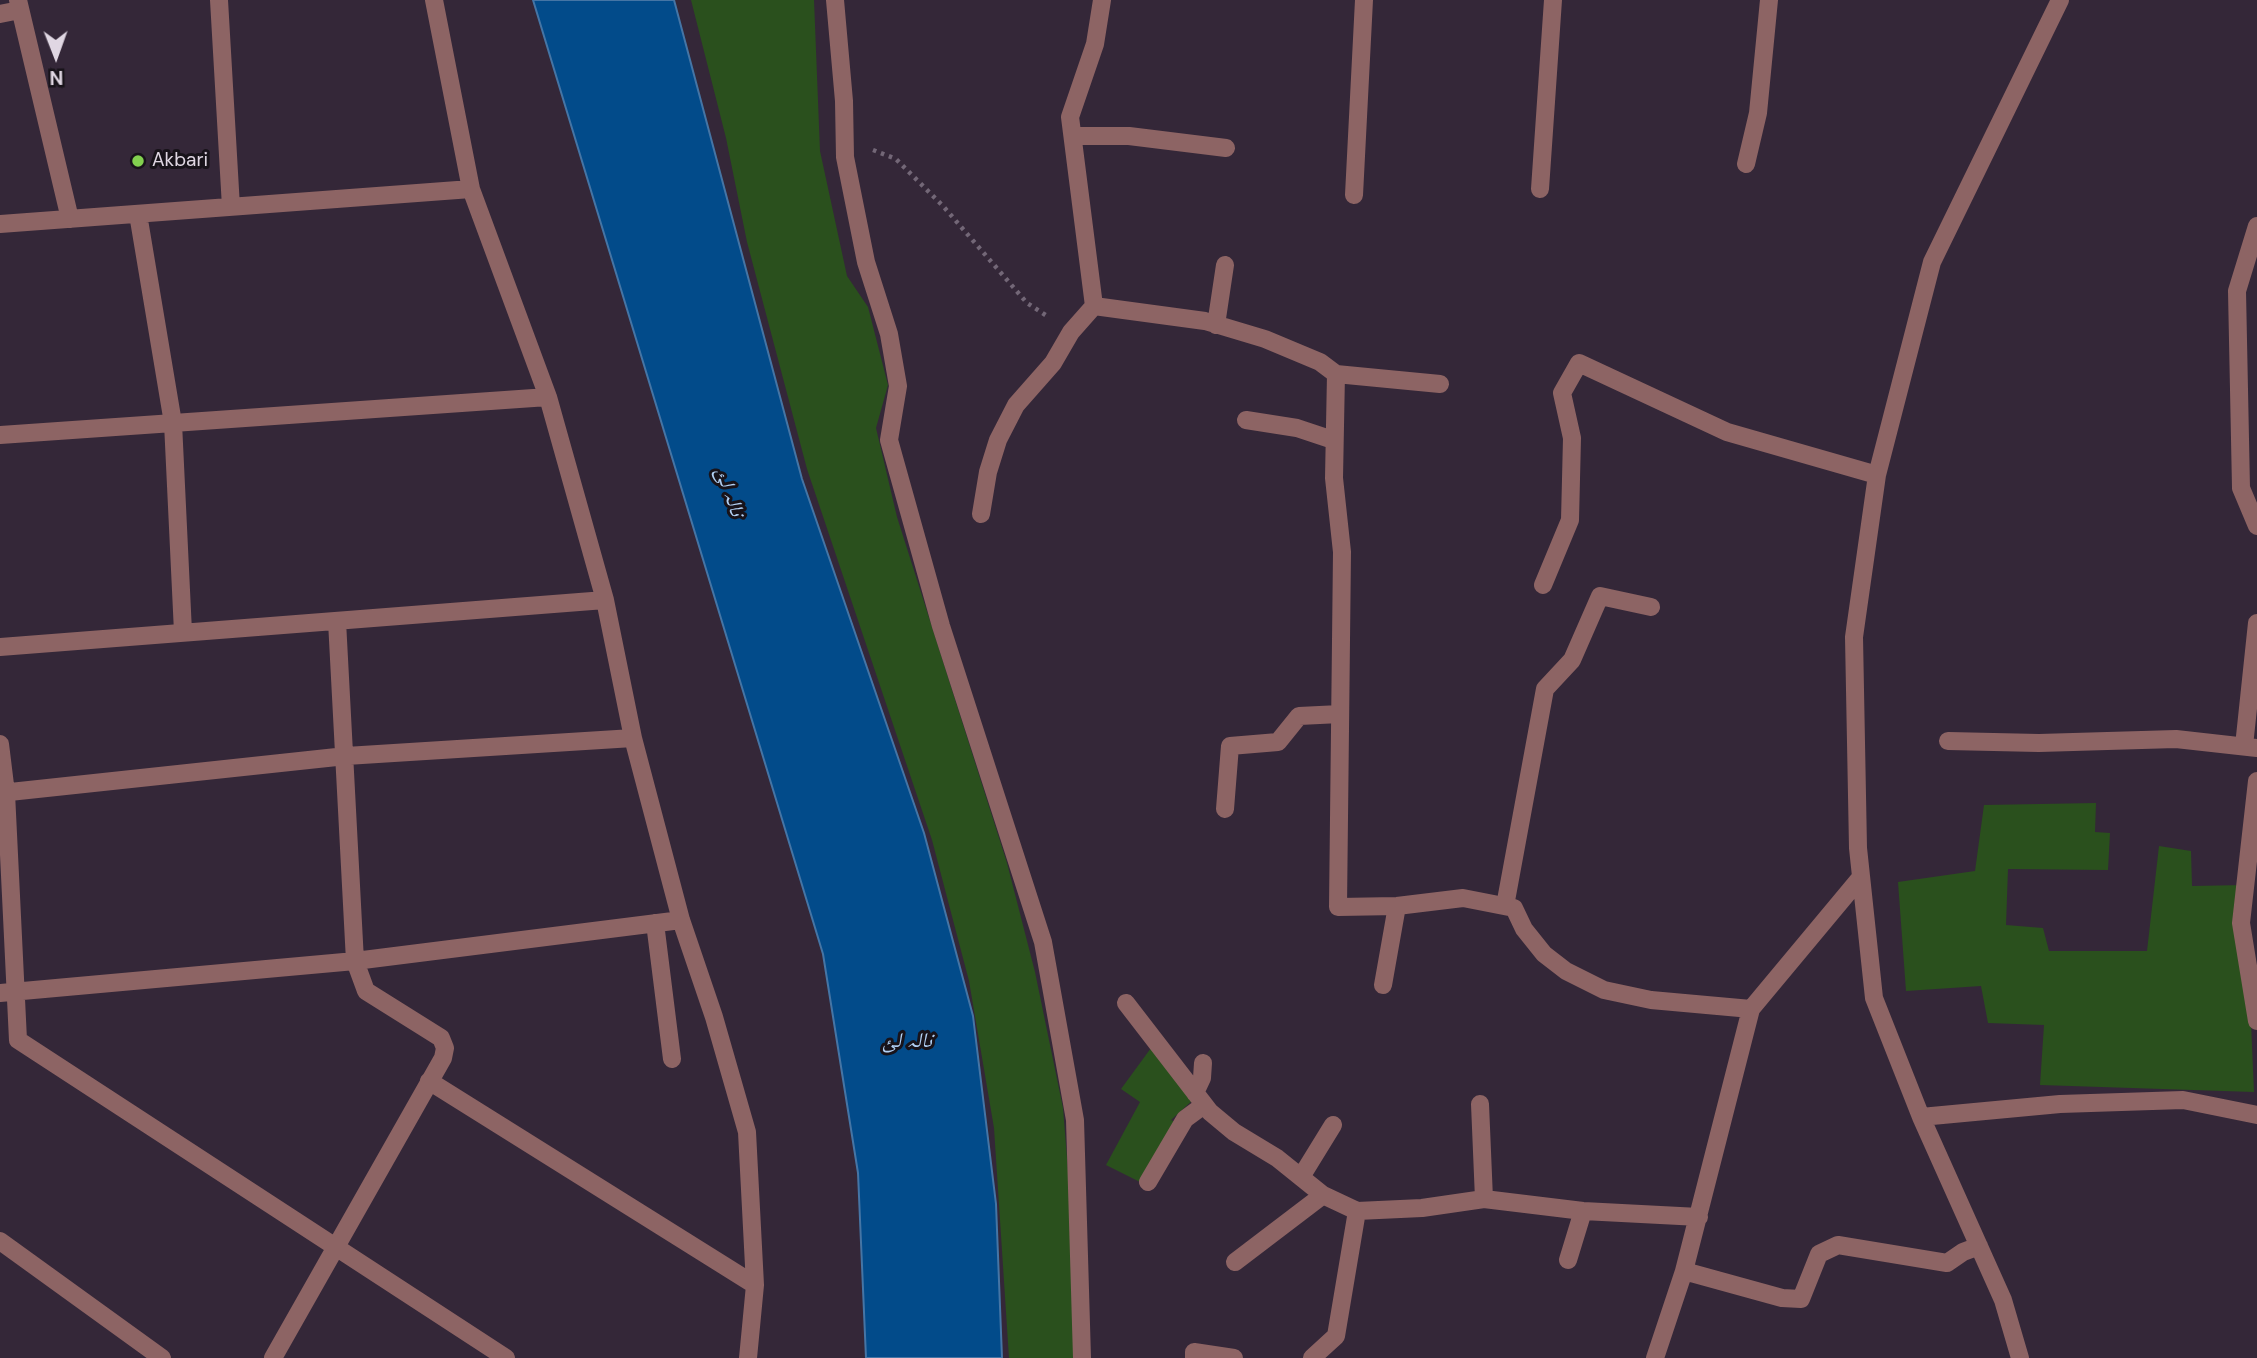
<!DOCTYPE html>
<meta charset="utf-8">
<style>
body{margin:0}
#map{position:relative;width:2257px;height:1358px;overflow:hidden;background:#342738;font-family:"DM Sans",sans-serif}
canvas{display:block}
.north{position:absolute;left:21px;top:21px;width:70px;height:70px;-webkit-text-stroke:5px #18131a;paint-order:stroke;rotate:179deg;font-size:19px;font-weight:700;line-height:28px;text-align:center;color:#e0d7e3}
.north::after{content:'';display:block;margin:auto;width:24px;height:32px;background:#e0d7e3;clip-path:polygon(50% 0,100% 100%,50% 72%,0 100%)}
</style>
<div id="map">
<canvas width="2257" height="1358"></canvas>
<div class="north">N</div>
</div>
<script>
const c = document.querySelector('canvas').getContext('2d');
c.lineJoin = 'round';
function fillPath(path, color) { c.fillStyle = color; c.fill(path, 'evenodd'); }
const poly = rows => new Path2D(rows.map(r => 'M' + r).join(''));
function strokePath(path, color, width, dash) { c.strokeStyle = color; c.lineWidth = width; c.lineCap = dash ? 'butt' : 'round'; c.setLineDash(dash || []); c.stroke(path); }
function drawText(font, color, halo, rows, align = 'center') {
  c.font = font + ' "DM Sans","Noto Naskh Arabic",sans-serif'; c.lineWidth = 6; c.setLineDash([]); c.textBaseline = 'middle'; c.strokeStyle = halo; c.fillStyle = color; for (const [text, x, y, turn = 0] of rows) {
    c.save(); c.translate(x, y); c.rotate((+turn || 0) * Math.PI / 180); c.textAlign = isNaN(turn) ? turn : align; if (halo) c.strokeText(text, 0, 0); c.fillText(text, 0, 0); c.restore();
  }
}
const green = poly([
 [691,0,814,0,820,151,847,276,868,307,888,385,876,428,897,517,1007,863,1035,972,1063,1108,1071,1208,1076,1358,1009,1358,994,1128,969,981,932,840,807,469,747,242,726,138],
 [2096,803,2095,832,2110,833,2108,870,2008,869,2006,925,2043,928,2049,951,2147,951,2159,846,2191,851,2192,886,2245,885,2254,1092,2040,1085,2044,1025,1988,1023,1981,986,1906,991,1898,882,1975,871,1984,805],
 [1151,1048,1195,1098,1171,1120,1180,1124,1142,1183,1106,1165,1140,1102,1121,1089]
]);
const water = poly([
 [533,0,674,0,802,479,924,833,973,1016,996,1204,1002,1358,866,1358,858,1173,823,954,533,0]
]);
const path = poly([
 [873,150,896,159,943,206,1027,303,1047,316]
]);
const minor = poly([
 [18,0,70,219],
 [219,0,231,207],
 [434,0,471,189,548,397,605,600,633,738,681,920,714,1017,747,1132,755,1285,748,1358],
 [835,0,844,101,845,157,866,262,889,334,898,386,889,440,941,626,1043,942,1075,1120,1082,1358],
 [0,14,20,10],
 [1073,136,1129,136,1226,148],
 [1746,164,1758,113,1769,0],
 [1540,189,1553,0],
 [1354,195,1364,0],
 [138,214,173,423,183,632],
 [0,224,471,189],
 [2257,226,2237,291,2241,488,2257,526],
 [1094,306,1205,321,1265,339,1320,362,1336,374,1334,478,1342,552,1338,907,1397,906,1463,898,1514,908,1524,929,1544,954,1566,971,1604,990,1651,1000,1751,1009],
 [1216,325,1225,265],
 [1336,374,1440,384],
 [1246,420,1297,428,1333,440],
 [0,435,548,397],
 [981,514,988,472,998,440,1016,405,1053,363,1071,332,1094,306,1070,117,1095,44,1102,0],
 [1543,585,1570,520,1572,438,1562,393,1579,363,1727,432,1877,475],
 [0,647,605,600],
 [1948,741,2039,743,2176,739,2257,748],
 [0,744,6,793,18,1040,506,1358],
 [2244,746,2257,623],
 [2257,781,2241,923,2257,1021],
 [0,793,346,756,633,738],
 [1225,809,1230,746,1278,742,1299,716,1340,714],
 [1505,906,1545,689,1572,660,1600,596,1651,607],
 [655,923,672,1059],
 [1383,985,1397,906],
 [0,993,355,961,681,920],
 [1126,1003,1210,1112,1234,1132,1277,1158,1323,1195,1357,1211,1422,1208,1484,1199,1583,1211,1699,1217],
 [429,1081,755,1285],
 [1195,1093,1202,1078,1203,1063],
 [1480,1104,1484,1199],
 [1921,1117,2060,1104,2183,1100,2257,1115],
 [1301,1177,1333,1125],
 [1148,1182,1185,1119,1204,1105],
 [0,1241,162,1358],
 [1568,1260,1583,1211],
 [1235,1262,1323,1195],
 [1684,1271,1782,1298,1801,1299,1819,1254,1838,1245,1947,1263,1963,1252,1979,1246],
 [273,1358,443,1058,445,1048,441,1038,366,991,355,961,337,621],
 [1194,1358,1194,1352,1234,1358],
 [1312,1358,1336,1336,1357,1211],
 [1655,1358,1684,1271,1751,1009,1861,877],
 [2020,1358,2003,1300,1921,1117,1874,998,1858,848,1854,637,1877,475,1932,262,2060,0]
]);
const markers = [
 [138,161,7,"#82d04f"]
];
const poiNames = [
 ["Akbari",152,161]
];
const waterNames = [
 ["نالہ لئ",729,492,71],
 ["نالہ لئ",907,1041]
];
fillPath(green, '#2a501d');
fillPath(water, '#024b8a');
strokePath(water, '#4575a5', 2);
strokePath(path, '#736777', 4.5, [3.5, 5]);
strokePath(minor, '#8d6464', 18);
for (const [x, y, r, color] of markers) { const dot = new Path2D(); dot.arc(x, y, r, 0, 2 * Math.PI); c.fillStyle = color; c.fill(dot); strokePath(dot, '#18131a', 2.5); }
drawText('19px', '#e0d7e3', '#18131a', poiNames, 'left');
drawText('italic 21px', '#b2d1f5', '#18131a', waterNames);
</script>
